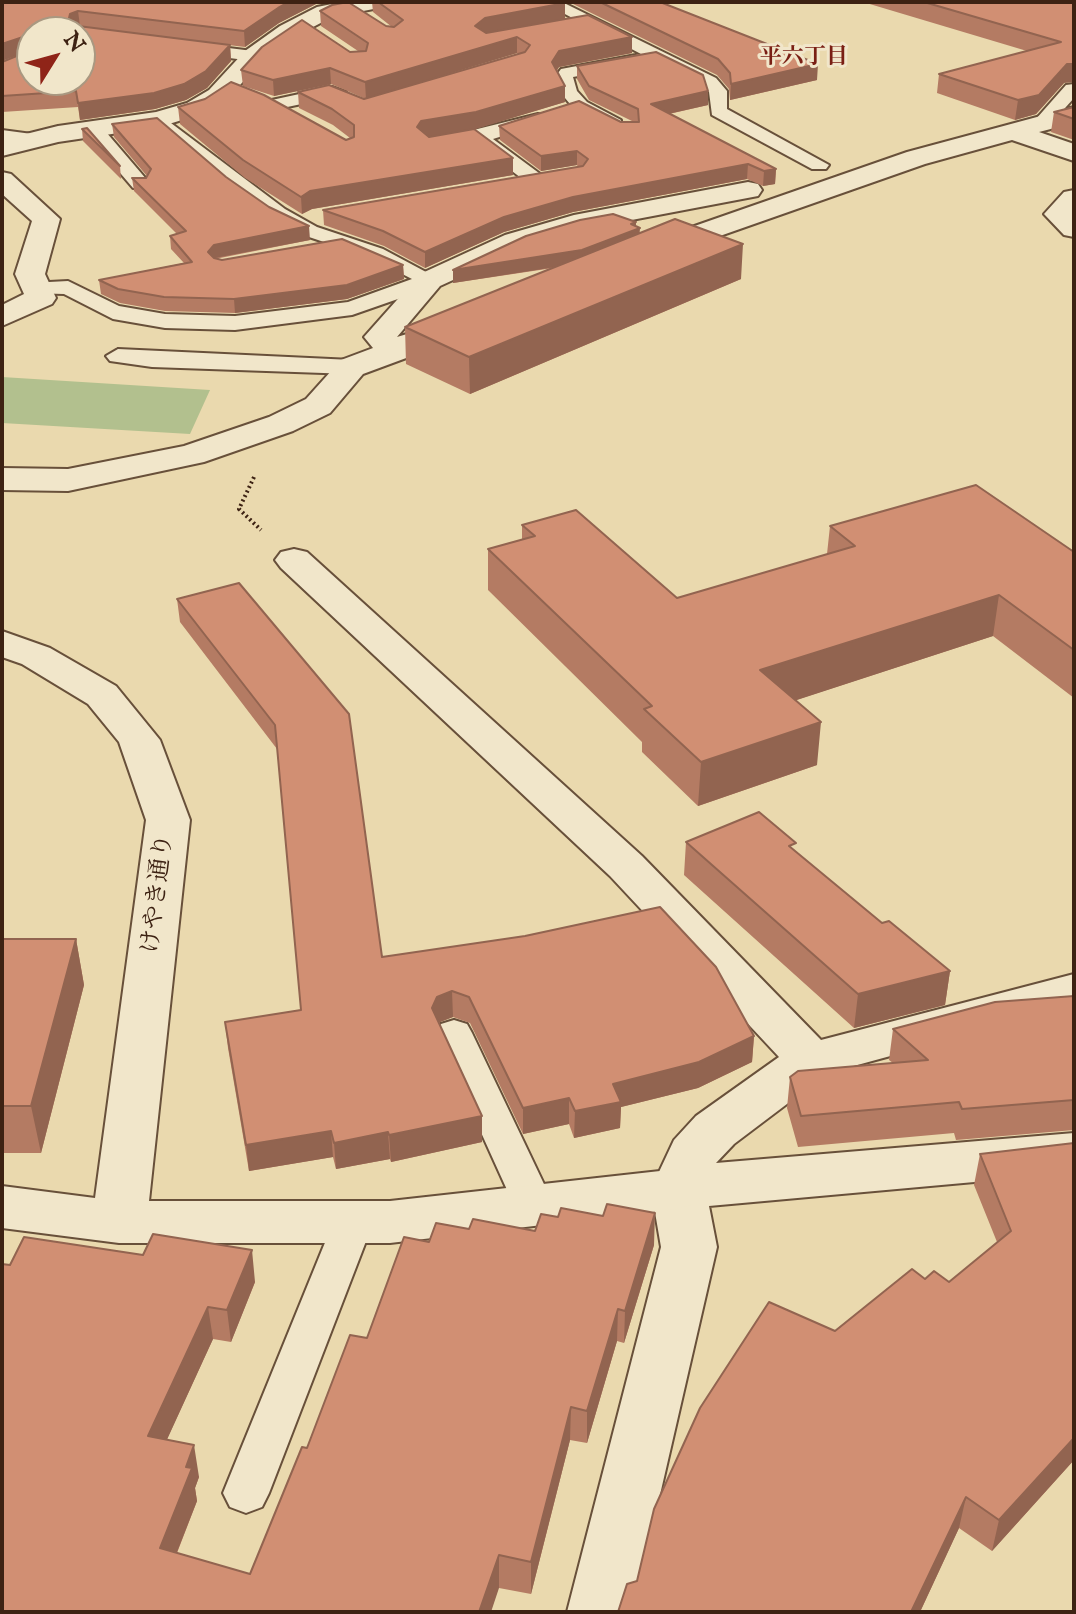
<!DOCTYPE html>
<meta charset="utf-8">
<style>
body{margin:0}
#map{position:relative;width:1076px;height:1614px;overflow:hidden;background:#ead9ae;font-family:"IM FELL English",serif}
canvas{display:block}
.frame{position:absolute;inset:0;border:4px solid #3d2213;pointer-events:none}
.north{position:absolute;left:16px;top:16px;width:80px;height:80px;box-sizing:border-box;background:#f1e6ca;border:2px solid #a99881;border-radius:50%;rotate:53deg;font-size:22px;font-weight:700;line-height:32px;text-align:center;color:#3d2213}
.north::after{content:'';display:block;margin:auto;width:28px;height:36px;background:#8f2418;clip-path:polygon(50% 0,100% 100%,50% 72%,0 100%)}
</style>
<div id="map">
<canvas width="1076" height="1614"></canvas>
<div class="frame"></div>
<div class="north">N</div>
</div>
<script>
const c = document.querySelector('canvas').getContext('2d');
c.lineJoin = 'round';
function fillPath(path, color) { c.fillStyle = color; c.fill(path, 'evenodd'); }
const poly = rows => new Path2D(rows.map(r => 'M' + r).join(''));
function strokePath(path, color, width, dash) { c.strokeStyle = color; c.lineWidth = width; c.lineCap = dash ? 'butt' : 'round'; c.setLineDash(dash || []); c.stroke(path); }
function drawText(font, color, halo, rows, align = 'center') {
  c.font = font + ' "IM FELL English","Noto Serif JP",serif'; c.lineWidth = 6; c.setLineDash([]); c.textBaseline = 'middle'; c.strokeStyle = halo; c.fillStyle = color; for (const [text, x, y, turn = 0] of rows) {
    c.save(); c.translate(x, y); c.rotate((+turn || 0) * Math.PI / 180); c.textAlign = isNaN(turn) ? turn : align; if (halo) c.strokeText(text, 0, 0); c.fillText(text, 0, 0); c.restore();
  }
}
const green = poly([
 [2,377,210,390,190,434,2,423]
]);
const path = poly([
 [254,477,239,509,261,530]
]);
const service = poly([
 [542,2,562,2,716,78,727,91,727,109,829,165,826,169,812,169,712,115,709,92,704,86,660,61,573,77,577,91,587,102,621,120,621,128,609,128,575,110,560,92,555,77,561,69,641,54,542,2],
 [188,43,253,51,262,56,253,61,182,52,180,48,188,43],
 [1074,84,1074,98,1048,127,1036,127,1036,119,1066,85,1074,84],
 [332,87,346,92,346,100,330,98,273,110,264,105,267,101,332,87],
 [159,114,285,209,317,227,383,249,441,280,438,285,352,315,235,330,165,328,113,319,64,294,30,293,27,288,30,283,68,281,119,306,165,314,235,316,348,302,412,279,369,257,303,235,271,217,229,188,153,123,153,115,159,114],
 [538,114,544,115,544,123,493,139,543,176,546,180,543,184,529,184,475,143,440,150,431,144,433,140,538,114],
 [93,123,100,125,147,180,150,184,147,188,133,188,86,133,84,129,93,123],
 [2,130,32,134,41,140,32,146,2,142,2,130],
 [118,349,352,360,364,367,352,374,152,367,110,361,106,356,118,349],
 [454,1020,467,1024,472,1033,553,1203,547,1214,533,1218,519,1214,513,1203,436,1033,441,1024,454,1020],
 [353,1208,367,1212,373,1223,269,1493,262,1507,246,1513,230,1507,223,1493,333,1223,339,1212,353,1208]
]);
const minor = poly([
 [342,2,387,2,384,7,332,17,296,36,261,61,227,100,205,113,159,127,58,142,2,156,2,140,58,126,156,112,187,103,209,90,245,51,280,26,317,7,342,2],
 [1074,107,1074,123,1039,132,1074,144,1074,161,1012,140,925,164,660,257,640,257,636,251,640,245,907,152,1074,107],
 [2,172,11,174,60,219,45,274,56,298,52,304,2,326,2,305,24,294,15,274,32,221,2,194,2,172],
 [748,182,758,184,762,190,758,196,579,230,525,247,440,286,397,337,460,318,471,320,475,327,471,334,363,374,330,413,293,431,204,462,68,491,2,490,2,468,68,469,184,446,269,417,306,399,341,360,373,348,364,337,420,274,505,235,574,215,748,182],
 [1074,190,1074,237,1064,235,1044,214,1064,192,1074,190],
 [294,549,307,552,642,856,821,1040,1074,974,1074,1006,828,1073,734,1144,716,1163,1074,1133,1074,1173,709,1206,717,1247,633,1612,567,1612,661,1247,651,1189,674,1140,696,1116,779,1057,610,876,281,568,275,560,281,552,294,549]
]);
const tertiary = poly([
 [2,631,50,648,116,686,160,740,190,820,149,1201,390,1201,678,1169,697,1175,705,1189,697,1203,678,1209,390,1243,119,1243,2,1228,2,1186,95,1198,146,820,119,742,88,704,22,664,2,657,2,631]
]);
const wall = poly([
 [2,2,327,2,316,4,279,23,245,47,79,27,230,45,231,61,207,88,186,100,155,109,80,120,78,107,2,112,2,62,18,55],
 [372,2,563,2,565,19,632,53,559,67,557,70,565,102,474,129,513,175,312,209,302,214,245,178,180,124,178,107,346,140,350,138,333,125,299,108,298,92,366,99,331,84,274,96,243,86,241,70,358,51,321,26,320,11,392,27,373,12],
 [517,53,518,54,388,92],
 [569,2,660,2,817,80,730,100,729,89,717,75],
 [863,2,1074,2,1064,83,1036,114,1015,120,937,93,939,74,1027,51],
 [577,66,708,105,669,114,776,169,775,184,763,186,747,179,573,212,504,232,425,268,384,246,324,225,323,210,578,167,577,165,541,171,500,140,499,126,634,122,589,100,577,79],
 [1074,107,1074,140,1051,132,1054,112],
 [112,124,226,177,310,240,215,259,222,260,403,265,404,279,347,299,235,313,165,311,120,303,101,294,99,280,184,263,171,249,170,236,177,234,134,191,132,178,146,178,147,176,114,137],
 [82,129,120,166,121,179,83,141],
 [639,234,741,279,470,394,406,364,405,327,553,268,453,283,453,270],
 [522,525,677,598,827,554,830,526,1074,552,1074,698,993,636,796,700,817,765,698,806,642,752,642,742,488,590,488,549,522,540],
 [239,583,382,957,754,1036,752,1062,698,1088,621,1107,620,1128,574,1138,569,1124,523,1134,470,1023,453,1017,439,1022,482,1142,391,1162,390,1159,336,1169,333,1157,249,1171,228,1048,225,1022,301,1010,277,749,180,622,177,599],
 [686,842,795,851,882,923,950,971,945,1005,854,1028,684,875],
 [2,939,76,939,84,985,41,1153,2,1153],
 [1074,996,1074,1130,956,1140,954,1133,798,1147,787,1108,790,1077,893,1063,889,1060,893,1029],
 [1074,1143,1074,1460,992,1551,959,1528,920,1612,618,1612,637,1581,835,1331,925,1279,949,1282,997,1242,974,1185,980,1154],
 [469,1229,535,1231,654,1245,624,1343,617,1341,587,1443,570,1440,531,1594,499,1588,2,1612,10,1265,255,1282,231,1342,213,1339,167,1439,199,1477,195,1488,197,1501,177,1553,250,1574,307,1448,367,1338,429,1242]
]);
const shadedWall = poly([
 [289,2,327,2,316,4,279,23,245,47,244,31,278,8],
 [565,3,565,19,485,33,475,26,485,18],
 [78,11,80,26,72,29,69,18,70,14],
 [32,34,32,50,2,61,2,44],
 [517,37,517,53,366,99,365,82],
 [632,37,632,53,559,67,552,78,552,62,559,51],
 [230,45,231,61,207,88,186,100,155,109,80,120,78,103],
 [818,64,817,80,730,100,731,84],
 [1067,64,1074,64,1074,82,1064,83,1036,114,1015,120,1018,100],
 [330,68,331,84,274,96,273,80],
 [565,86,565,102,476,129,422,138,417,127,421,121],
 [708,91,708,105,650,118,651,104],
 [577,151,577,165,541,171,541,156],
 [513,158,513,175,312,209,302,214,301,197,310,191],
 [748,164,747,179,573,212,504,232,425,268,425,252,504,217,573,197],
 [776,169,775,184,763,186,764,171],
 [636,222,636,229,640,228,639,241,581,263,453,283,453,270],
 [309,226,310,240,215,258,209,265,208,252,214,245],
 [743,244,741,279,470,394,469,357],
 [403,265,404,279,347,299,235,313,234,299],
 [999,595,993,636,757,713,760,670],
 [821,722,817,765,698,806,701,762],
 [76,939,84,985,41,1153,31,1106],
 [950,971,945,1005,854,1028,858,994],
 [452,991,453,1017,438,1023,432,1008,437,997],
 [754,1036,752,1062,698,1088,621,1107,620,1128,574,1138,575,1111,613,1084],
 [569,1098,569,1124,523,1134,523,1108],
 [482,1116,482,1142,391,1162,389,1135],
 [331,1131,333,1157,249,1171,246,1145],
 [388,1132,390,1159,336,1169,334,1143],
 [655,1213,654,1245,624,1343,625,1311],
 [252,1250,255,1282,231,1342,227,1310],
 [208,1307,213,1339,154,1468,148,1436],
 [618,1309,617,1341,587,1443,587,1411],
 [571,1407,570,1440,531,1594,531,1562],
 [1074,1438,1074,1460,992,1551,999,1520],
 [194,1445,199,1477,195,1488,197,1501,166,1580,160,1548,186,1467],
 [966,1497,959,1528,920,1612,911,1612],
 [499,1555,499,1588,491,1612,479,1612]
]);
const building = poly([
 [2,2,289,2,278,8,244,31,78,11,70,14,69,18,75,20,78,26,230,45,206,71,184,84,154,93,78,103,76,91,2,96,2,62,31,50,32,36,32,80,80,80,80,32,32,32,32,34,2,44,2,2],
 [348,2,386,26,394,27,403,20,378,2,563,2,565,3,485,18,475,26,486,33,588,15,632,37,559,51,552,62,565,86,476,112,421,121,417,127,429,137,474,129,513,158,310,191,301,197,243,160,178,107,205,99,231,82,264,95,346,140,354,137,354,125,332,109,298,92,329,85,364,99,525,52,530,45,517,37,365,82,330,68,273,80,241,70,262,47,302,20,350,52,366,51,368,43,320,11,332,5,348,2],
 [600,2,660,2,818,64,731,84,730,73,718,59,600,2],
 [924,2,1074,2,1074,64,1067,64,1039,95,1018,100,939,74,1061,42,924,2],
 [656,52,703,75,708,91,651,104,776,169,764,171,748,164,573,197,504,217,425,252,383,231,323,210,583,166,588,159,577,151,541,156,499,126,579,101,621,122,639,122,638,109,589,86,577,66,656,52],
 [1074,107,1074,119,1054,112,1074,107],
 [157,118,226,177,269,207,309,226,214,245,208,252,214,258,222,260,342,239,403,265,347,285,234,299,164,297,118,289,99,280,192,262,170,236,186,231,132,178,146,178,151,169,112,124,157,118],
 [87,128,120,166,82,129,87,128],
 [613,214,636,222,631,224,640,228,582,250,453,270,526,236,580,220,613,214],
 [675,219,743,244,469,357,405,327,675,219],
 [976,485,1074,552,1074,650,999,595,760,670,821,722,701,762,644,709,652,706,488,549,535,536,522,525,576,510,677,598,855,546,830,526,976,485],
 [239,583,349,714,382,957,525,936,660,907,716,967,754,1036,699,1062,613,1084,621,1102,575,1111,569,1098,523,1108,469,997,452,991,437,997,432,1008,482,1116,389,1135,388,1132,334,1143,331,1131,246,1145,225,1022,301,1010,275,725,177,599,239,583],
 [759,812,796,843,789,846,882,923,889,921,950,971,858,994,686,842,759,812],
 [2,939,76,939,31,1106,2,1106,2,939],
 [1074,996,1074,1100,962,1109,959,1102,801,1116,790,1077,798,1071,928,1060,893,1029,995,1002,1074,996],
 [1074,1143,1074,1438,999,1520,966,1497,911,1612,618,1612,627,1584,637,1581,654,1509,700,1408,769,1302,835,1331,912,1269,925,1279,934,1271,949,1282,1011,1231,980,1154,1074,1143],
 [607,1204,655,1213,625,1311,618,1309,587,1411,571,1407,531,1562,499,1555,479,1612,2,1612,2,1264,10,1265,24,1237,143,1255,153,1234,252,1250,227,1310,208,1307,148,1436,194,1445,186,1467,192,1468,160,1548,250,1574,302,1447,307,1448,350,1335,367,1338,404,1237,429,1242,436,1223,469,1229,473,1219,535,1231,541,1214,558,1217,561,1208,603,1216,607,1204]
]);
const farNeighbourhoodnames = [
 ["平六丁目",804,58]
];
const streetNames = [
 ["けやき通り",159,894,-83]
];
fillPath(green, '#b2c08e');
strokePath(service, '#68503a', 4);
strokePath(minor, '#68503a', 4);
strokePath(tertiary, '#68503a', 4);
strokePath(path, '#3d2213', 4, [2, 3]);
fillPath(service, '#f1e6ca');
fillPath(minor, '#f1e6ca');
fillPath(tertiary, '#f1e6ca');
fillPath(wall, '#b47b63');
fillPath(shadedWall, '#926450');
fillPath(building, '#d18f73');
strokePath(building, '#926450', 2);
drawText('bold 22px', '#7a1f14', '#f1e6ca', farNeighbourhoodnames);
drawText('24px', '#3d2213', '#f1e6ca', streetNames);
</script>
